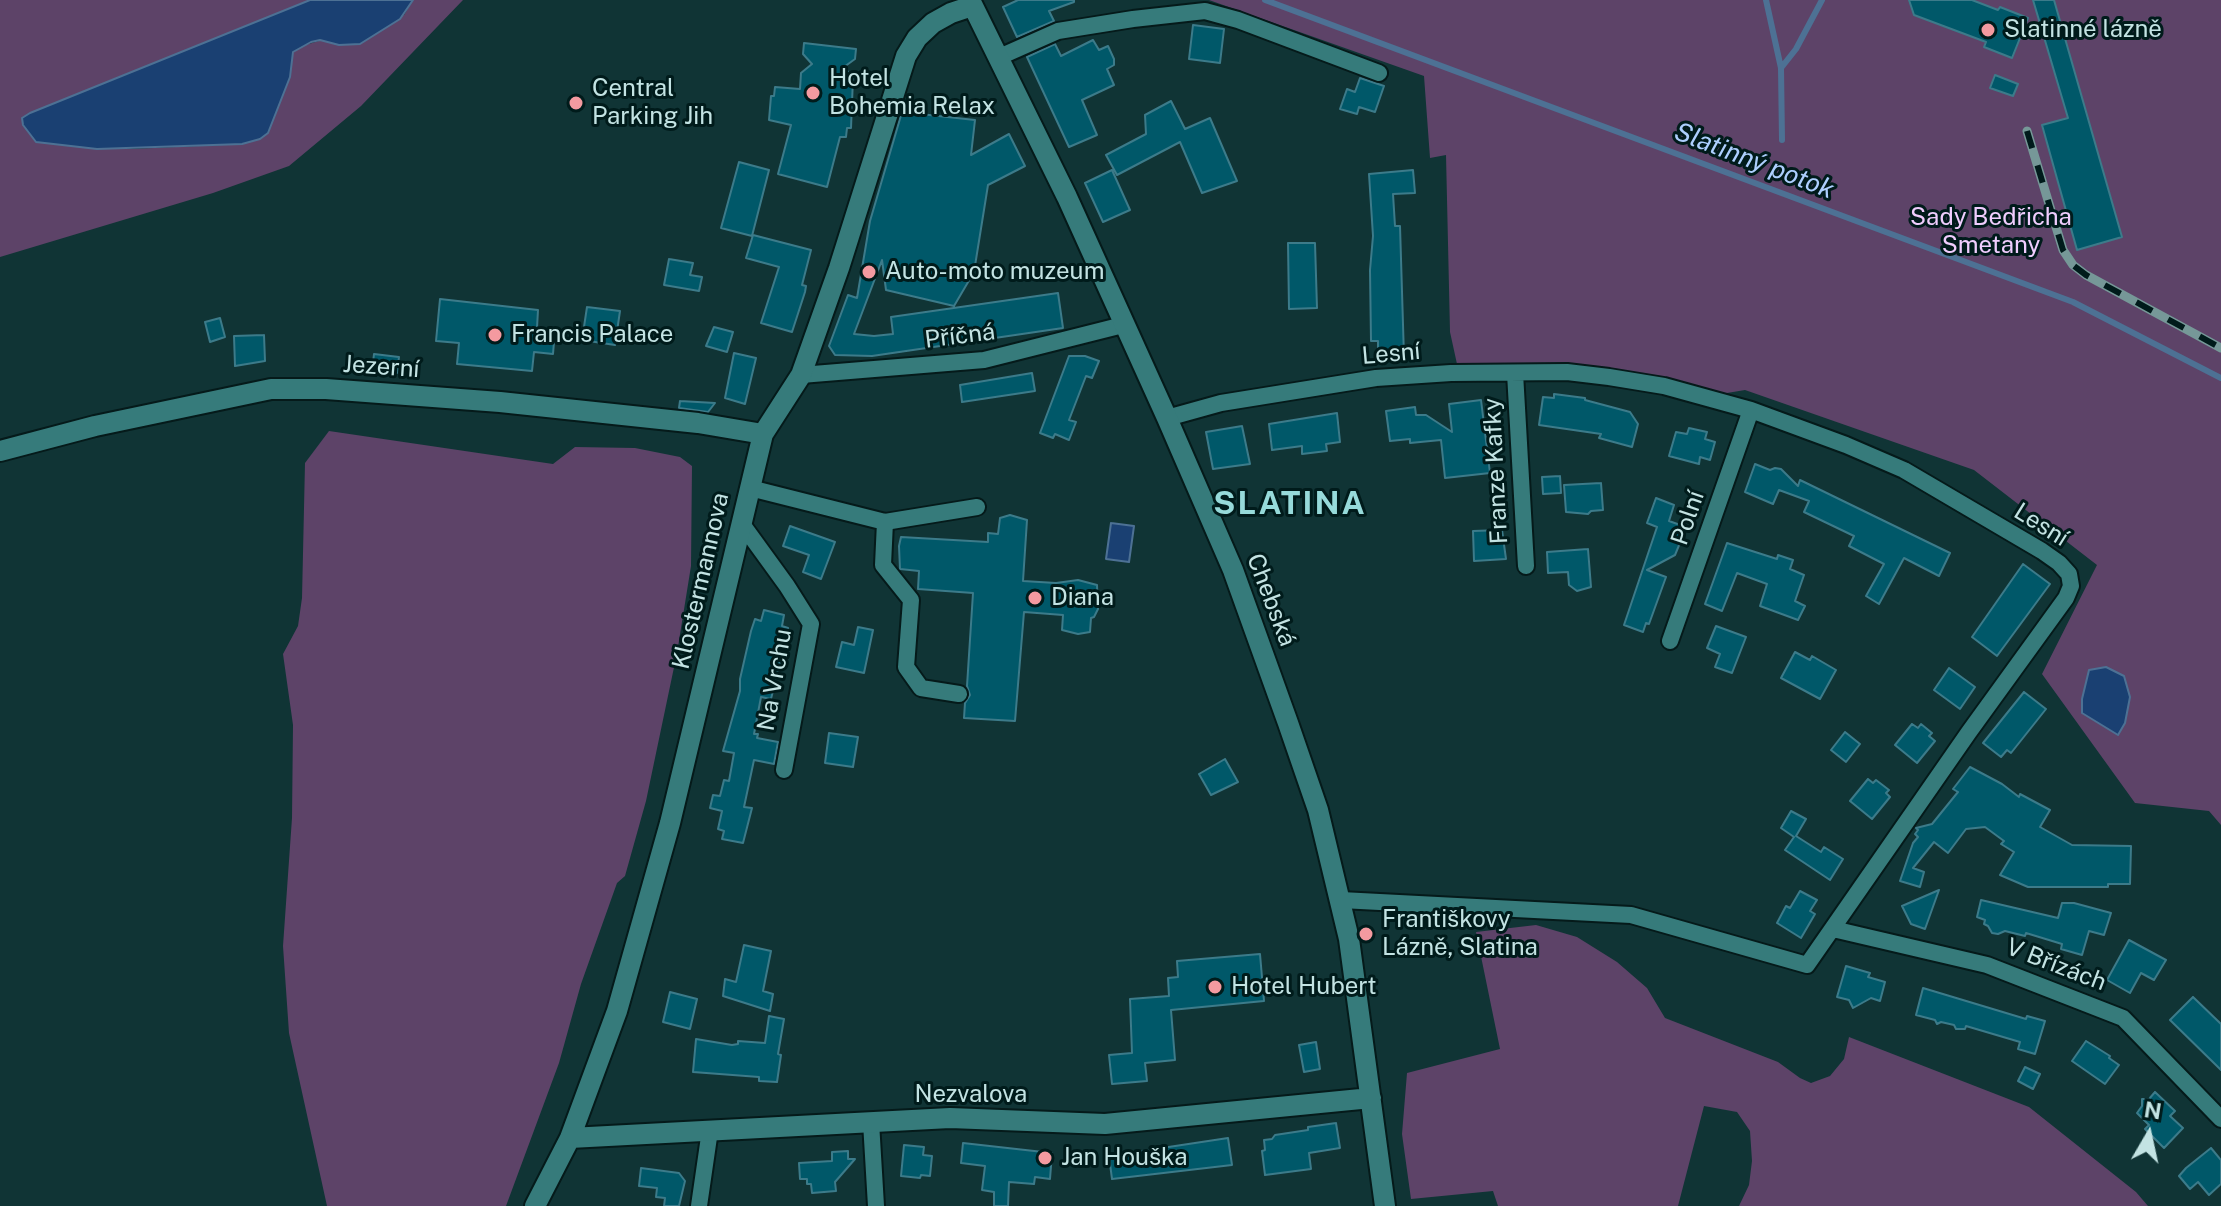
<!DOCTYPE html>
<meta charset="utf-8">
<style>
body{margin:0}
#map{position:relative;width:2221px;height:1206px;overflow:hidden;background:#103435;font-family:"Public Sans",sans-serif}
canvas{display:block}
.north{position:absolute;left:2109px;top:1094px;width:80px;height:80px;-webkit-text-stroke:6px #001b1b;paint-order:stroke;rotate:9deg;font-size:22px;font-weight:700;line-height:32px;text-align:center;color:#c3e3e3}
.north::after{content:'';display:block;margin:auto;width:28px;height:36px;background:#c3e3e3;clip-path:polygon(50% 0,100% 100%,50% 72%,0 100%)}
</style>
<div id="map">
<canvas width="2221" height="1206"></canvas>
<div class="north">N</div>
</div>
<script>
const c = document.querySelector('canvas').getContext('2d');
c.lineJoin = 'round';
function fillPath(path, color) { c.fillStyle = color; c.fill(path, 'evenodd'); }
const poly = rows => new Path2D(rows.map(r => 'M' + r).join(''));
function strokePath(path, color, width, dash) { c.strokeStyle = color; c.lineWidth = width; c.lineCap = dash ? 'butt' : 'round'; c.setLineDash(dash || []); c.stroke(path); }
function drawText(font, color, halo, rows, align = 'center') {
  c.font = font + ' "Public Sans",sans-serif'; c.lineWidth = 6; c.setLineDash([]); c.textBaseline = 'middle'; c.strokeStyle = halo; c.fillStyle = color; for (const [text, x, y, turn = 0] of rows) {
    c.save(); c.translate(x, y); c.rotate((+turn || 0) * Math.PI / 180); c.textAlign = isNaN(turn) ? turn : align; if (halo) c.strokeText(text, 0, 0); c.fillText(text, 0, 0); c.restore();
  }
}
const green = poly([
 [0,0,310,0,30,113,22,118,36,142,97,149,132,149,242,144,260,139,268,133,290,77,293,52,299,47,404,15,413,0,463,0,361,106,289,166,213,193,0,257],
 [1209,0,2221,0,2221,825,2209,811,2135,803,2042,674,2097,565,1974,470,1745,390,1721,394,1616,369,1525,364,1457,364,1450,332,1446,155,1430,158,1424,76],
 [329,431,553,464,575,447,635,448,680,457,692,466,691,566,677,653,646,801,625,876,617,883,581,984,559,1063,506,1206,327,1206,289,1033,283,946,292,818,293,725,283,654,298,626,302,598,305,463],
 [1536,925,1577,937,1617,962,1647,988,1665,1018,1778,1062,1800,1078,1811,1083,1830,1076,1844,1059,1849,1037,2029,1107,2136,1192,2148,1206,1739,1206,1749,1185,1752,1161,1750,1131,1737,1112,1704,1106,1678,1206,1498,1206,1493,1191,1411,1199,1402,1134,1407,1073,1500,1049,1476,932]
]);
const water = poly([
 [310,0,413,0,400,19,360,44,339,45,320,40,311,42,293,52,290,77,268,133,260,139,242,144,97,149,36,142,23,125,22,118,30,113,310,0],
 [1111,523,1134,526,1129,562,1106,559,1111,523],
 [2106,667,2124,676,2130,697,2125,723,2118,735,2082,713,2082,699,2089,670,2106,667]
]);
const stream = poly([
 [1265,0,2073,302,2221,378],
 [1766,0,1781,68,1782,140],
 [1781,68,1796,49,1822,0]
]);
const building = poly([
 [1018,0,1074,0,1074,2,1049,11,1054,21,1017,37,1003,7,1018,0],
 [1909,0,1972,0,1998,10,2000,7,2028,18,2012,58,1984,47,1986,42,1914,15,1909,0],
 [2033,0,2054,0,2056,7,2122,237,2077,250,2042,125,2068,118,2033,0],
 [1193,25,1224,29,1220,63,1189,59,1193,25],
 [1093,40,1099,50,1108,46,1114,59,1114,65,1107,69,1114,85,1082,100,1097,135,1069,147,1027,57,1055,44,1061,56,1093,40],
 [804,43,856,49,855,59,844,67,853,78,851,128,847,128,846,137,840,137,827,187,778,174,791,125,769,120,771,96,774,96,775,87,800,89,801,73,812,64,803,54,804,43],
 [1995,75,2018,84,2013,96,1990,88,1995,75],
 [1360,78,1384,86,1375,112,1359,107,1357,114,1340,109,1347,89,1355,92,1360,78],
 [1171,101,1185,129,1210,118,1237,181,1202,193,1180,142,1117,175,1106,155,1146,134,1145,115,1171,101],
 [902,112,975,120,971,155,1009,134,1025,166,988,185,974,272,954,306,886,290,882,260,854,334,874,336,893,334,891,317,1058,293,1063,328,872,356,835,355,829,346,848,295,857,298,870,221,902,112],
 [739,162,769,170,752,236,721,228,739,162],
 [1112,170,1130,210,1103,222,1085,183,1112,170],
 [1413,170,1415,193,1393,194,1395,226,1400,226,1404,357,1378,358,1378,341,1371,341,1370,270,1373,236,1369,174,1413,170],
 [753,235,811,250,802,285,806,286,805,292,792,332,761,323,779,267,746,258,753,235],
 [1288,243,1315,243,1317,308,1289,309,1288,243],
 [669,259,693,263,690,275,702,277,699,291,664,285,669,259],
 [440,299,538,310,537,328,555,330,553,354,534,352,532,371,457,364,459,343,436,341,440,299],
 [587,307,620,311,615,345,582,340,587,307],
 [220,318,225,337,210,342,205,322,220,318],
 [714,327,733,332,727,352,706,346,714,327],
 [264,335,265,361,235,366,234,336,264,335],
 [734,353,756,358,745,404,725,398,734,353],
 [374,354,399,357,397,373,372,371,374,354],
 [1069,356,1085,356,1099,361,1092,378,1086,376,1069,420,1076,422,1069,440,1055,434,1053,438,1040,433,1069,356],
 [1032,373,1035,391,962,402,960,385,1032,373],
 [1554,394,1585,398,1585,400,1630,412,1638,424,1632,447,1599,438,1601,434,1539,425,1543,397,1554,398,1554,394],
 [1481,400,1490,473,1445,478,1441,440,1410,443,1410,439,1390,441,1386,411,1415,407,1416,415,1426,415,1452,432,1449,404,1481,400],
 [680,401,715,403,708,412,679,408,680,401],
 [1337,413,1340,442,1326,444,1327,451,1302,454,1302,446,1272,450,1269,424,1337,413],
 [1242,426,1250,464,1213,469,1206,432,1242,426],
 [1689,428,1707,432,1705,439,1715,442,1710,460,1700,457,1699,464,1669,456,1676,432,1687,434,1689,428],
 [1755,464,1770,470,1775,468,1781,469,1798,486,1800,480,1950,553,1939,576,1904,558,1879,604,1866,596,1884,564,1849,546,1854,536,1804,512,1809,501,1779,490,1773,504,1745,492,1755,464],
 [1560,476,1561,493,1543,494,1542,477,1560,476],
 [1601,483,1603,510,1591,511,1588,514,1566,512,1564,485,1601,483],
 [1656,498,1674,505,1669,521,1683,526,1679,537,1682,538,1675,555,1647,570,1666,577,1649,624,1646,623,1643,632,1624,625,1657,527,1647,523,1656,498],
 [1010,515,1027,520,1023,581,1056,583,1078,580,1097,585,1098,609,1094,617,1091,618,1090,632,1078,634,1062,630,1063,615,1024,612,1015,721,964,718,965,703,970,695,967,686,973,593,918,589,919,571,900,569,899,546,901,537,988,542,988,533,998,534,1000,518,1010,515],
 [790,526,835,542,821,579,803,572,809,555,783,546,790,526],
 [1502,530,1506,559,1474,561,1473,531,1502,530],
 [1727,543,1777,559,1778,555,1793,560,1790,569,1804,575,1795,601,1805,606,1798,620,1760,606,1767,584,1737,573,1722,611,1705,604,1727,543],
 [1588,549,1591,587,1577,591,1569,585,1568,572,1548,573,1547,552,1588,549],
 [2023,564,2050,584,1997,656,1972,637,2023,564],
 [764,610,784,615,782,626,788,628,771,699,761,697,754,734,758,734,757,738,778,742,774,764,754,760,744,807,752,808,743,843,722,839,724,831,718,829,722,811,710,808,713,795,720,796,724,780,729,781,734,753,723,751,740,691,740,679,751,631,755,619,761,621,764,610],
 [1716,626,1746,637,1732,673,1715,667,1720,654,1707,648,1716,626],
 [858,627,873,630,864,673,836,667,842,642,854,645,858,627],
 [1795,652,1810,660,1812,656,1836,670,1820,699,1781,678,1795,652],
 [1949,668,1975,687,1960,709,1934,690,1949,668],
 [2024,692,2046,709,2011,753,2007,750,2001,757,1983,743,2024,692],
 [1912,724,1918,728,1921,724,1932,733,1929,736,1935,741,1917,763,1895,745,1912,724],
 [1845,732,1860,744,1846,762,1831,750,1845,732],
 [829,733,858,737,853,767,825,763,829,733],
 [1225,759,1238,782,1211,795,1199,774,1225,759],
 [1970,767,2002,784,2019,797,2020,794,2050,810,2040,827,2072,845,2131,846,2130,884,2108,884,2108,887,2028,887,2000,875,2014,852,2001,844,2004,841,1985,827,1966,829,1948,853,1934,842,1913,868,1924,872,1920,887,1900,881,1913,843,1918,837,1915,834,1918,830,1916,828,1932,824,1958,792,1953,789,1970,767],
 [1868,779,1873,783,1876,780,1889,790,1886,793,1890,797,1872,819,1850,801,1868,779],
 [1791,811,1806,819,1796,836,1821,852,1824,847,1843,859,1830,880,1785,850,1794,837,1781,828,1791,811],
 [1939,890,1925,929,1911,924,1902,906,1939,890],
 [1800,891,1817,900,1810,911,1815,914,1801,938,1777,923,1786,906,1790,908,1800,891],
 [1981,900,2058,918,2062,903,2074,903,2111,913,2104,935,2089,931,2082,955,2061,949,2062,944,2026,933,2025,936,2005,931,1998,934,1992,933,1988,926,1984,924,1985,920,1977,917,1981,900],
 [2129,940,2166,960,2154,980,2141,973,2130,993,2107,980,2129,940],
 [744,945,771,951,763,991,773,994,770,1011,723,996,725,979,736,982,744,945],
 [1260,954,1264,1001,1171,1010,1175,1060,1145,1063,1147,1081,1112,1084,1109,1055,1132,1053,1130,999,1169,996,1168,978,1178,977,1177,961,1260,954],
 [1846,966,1870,973,1868,977,1885,982,1880,1001,1871,998,1853,1008,1849,1000,1837,997,1846,966],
 [1923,988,2026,1019,2027,1016,2045,1021,2035,1054,2018,1049,2020,1042,1966,1026,1965,1029,1956,1029,1954,1025,1941,1022,1937,1024,1935,1020,1916,1015,1923,988],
 [670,992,697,999,690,1029,663,1022,670,992],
 [2193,997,2221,1024,2221,1070,2170,1020,2193,997],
 [769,1016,784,1019,778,1054,781,1055,777,1082,759,1081,759,1077,693,1072,696,1039,732,1045,738,1044,738,1041,765,1043,769,1016],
 [2086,1041,2110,1056,2109,1058,2119,1065,2105,1084,2072,1061,2086,1041],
 [1316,1042,1320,1069,1304,1072,1299,1045,1316,1042],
 [2025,1067,2040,1074,2033,1089,2018,1081,2025,1067],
 [2155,1092,2175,1111,2170,1116,2183,1128,2164,1148,2145,1129,2149,1125,2137,1113,2142,1106,2142,1099,2149,1099,2155,1092],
 [1336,1123,1340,1148,1309,1153,1311,1169,1265,1175,1262,1151,1265,1150,1264,1140,1272,1139,1275,1135,1308,1130,1308,1127,1336,1123],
 [1228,1138,1232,1165,1112,1179,1109,1156,1228,1138],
 [963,1143,1052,1153,1050,1179,1035,1177,1034,1184,1009,1182,1008,1206,994,1206,994,1192,982,1190,985,1166,961,1163,963,1143],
 [904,1145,924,1147,923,1155,932,1156,930,1176,921,1175,920,1178,901,1176,904,1145],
 [2211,1148,2221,1160,2221,1184,2209,1195,2198,1182,2190,1189,2179,1176,2186,1168,2211,1148],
 [848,1151,848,1159,855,1159,835,1182,836,1191,812,1193,811,1184,807,1184,807,1179,800,1179,799,1163,832,1161,832,1152,848,1151],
 [641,1168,679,1173,685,1181,679,1206,664,1206,665,1198,656,1197,657,1188,639,1186,641,1168]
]);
const minor = poly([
 [997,58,1058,31,1133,19,1205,11,1238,20,1379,73],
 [1515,373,1526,566],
 [801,375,984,360,1123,325],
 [1167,418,1221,403,1376,378,1451,373,1567,372,1609,377,1664,386,1751,410,1846,445,1904,470,2042,551,2059,563,2069,574,2071,586,2066,598,1969,732,1807,965,1631,915,1341,900],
 [750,488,885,522,883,565,911,600,906,667,921,688,959,694],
 [885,522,977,507],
 [742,524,787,586,811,624,784,770],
 [1670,641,1751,410],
 [1833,929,1987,965,2123,1018,2221,1119],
 [871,1122,876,1206],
 [699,1206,710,1130]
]);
const tertiary = poly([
 [970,0,1067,197,1167,418,1233,570,1288,723,1318,810,1349,939,1385,1206],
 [0,451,95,426,271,389,326,389,500,402,698,423,763,434],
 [570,1138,950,1118,1105,1124,1371,1098],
 [535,1206,570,1138,617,1011,670,823,763,434,801,375,839,268,906,56,917,38,933,23,951,13,972,6]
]);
const rail = poly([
 [2027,131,2063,250,2073,265,2086,275,2221,348]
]);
const markers = [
 [1988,30,8,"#f49aa0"],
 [813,93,8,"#f49aa0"],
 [576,103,8,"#f49aa0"],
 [869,272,8,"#f49aa0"],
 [495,335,8,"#f49aa0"],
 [1035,598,8,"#f49aa0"],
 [1366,934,8,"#f49aa0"],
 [1215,987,8,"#f49aa0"],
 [1045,1158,8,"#f49aa0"]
];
const poiNames = [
 ["Slatinné lázně",2004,30],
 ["Hotel",829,79],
 ["Bohemia Relax",829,107],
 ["Central",592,89],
 ["Parking Jih",592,117],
 ["Auto-moto muzeum",885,272],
 ["Francis Palace",511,335],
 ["Diana",1051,598],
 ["Františkovy",1382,920],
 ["Lázně, Slatina",1382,948],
 ["Hotel Hubert",1231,987],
 ["Jan Houška",1061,1158]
];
const parkNames = [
 ["Sady Bedřicha",1991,218],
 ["Smetany",1991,246]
];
const streetNames = [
 ["Příčná",960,336,-7],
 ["Lesní",1391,354,-5],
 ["Jezerní",381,367,4],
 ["Franze Kafky",1496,471,-93],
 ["Polní",1688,518,-71],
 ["Lesní",2041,525,32],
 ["Klostermannova",701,581,-77],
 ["Chebská",1271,600,69],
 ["Na Vrchu",775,680,-80],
 ["V Břízách",2056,965,21],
 ["Nezvalova",971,1095]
];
const waterNames = [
 ["Slatinný potok",1754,161,21]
];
const districtNames = [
 ["SLATINA",1290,504]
];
fillPath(green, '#5d4368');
fillPath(water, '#1a4072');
strokePath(water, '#4d7194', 2);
strokePath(stream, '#4d7194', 6);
fillPath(building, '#005869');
strokePath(building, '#3c7b8a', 2);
strokePath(minor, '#051a1a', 20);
strokePath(tertiary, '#051a1a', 24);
strokePath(minor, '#367b7b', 16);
strokePath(tertiary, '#367b7b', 20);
strokePath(rail, '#769898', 9);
strokePath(rail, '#001b1b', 6, [18]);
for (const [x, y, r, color] of markers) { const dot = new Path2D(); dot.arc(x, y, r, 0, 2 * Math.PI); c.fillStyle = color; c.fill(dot); strokePath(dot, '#001b1b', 3); }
drawText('24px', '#c3e3e3', '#001b1b', poiNames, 'left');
drawText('24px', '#f0cdfe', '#001b1b', parkNames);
drawText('24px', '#c3e3e3', '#001b1b', streetNames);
drawText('italic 26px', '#adcffe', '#001b1b', waterNames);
c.letterSpacing = '2px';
drawText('bold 32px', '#96dada', '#001b1b', districtNames);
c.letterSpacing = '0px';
</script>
